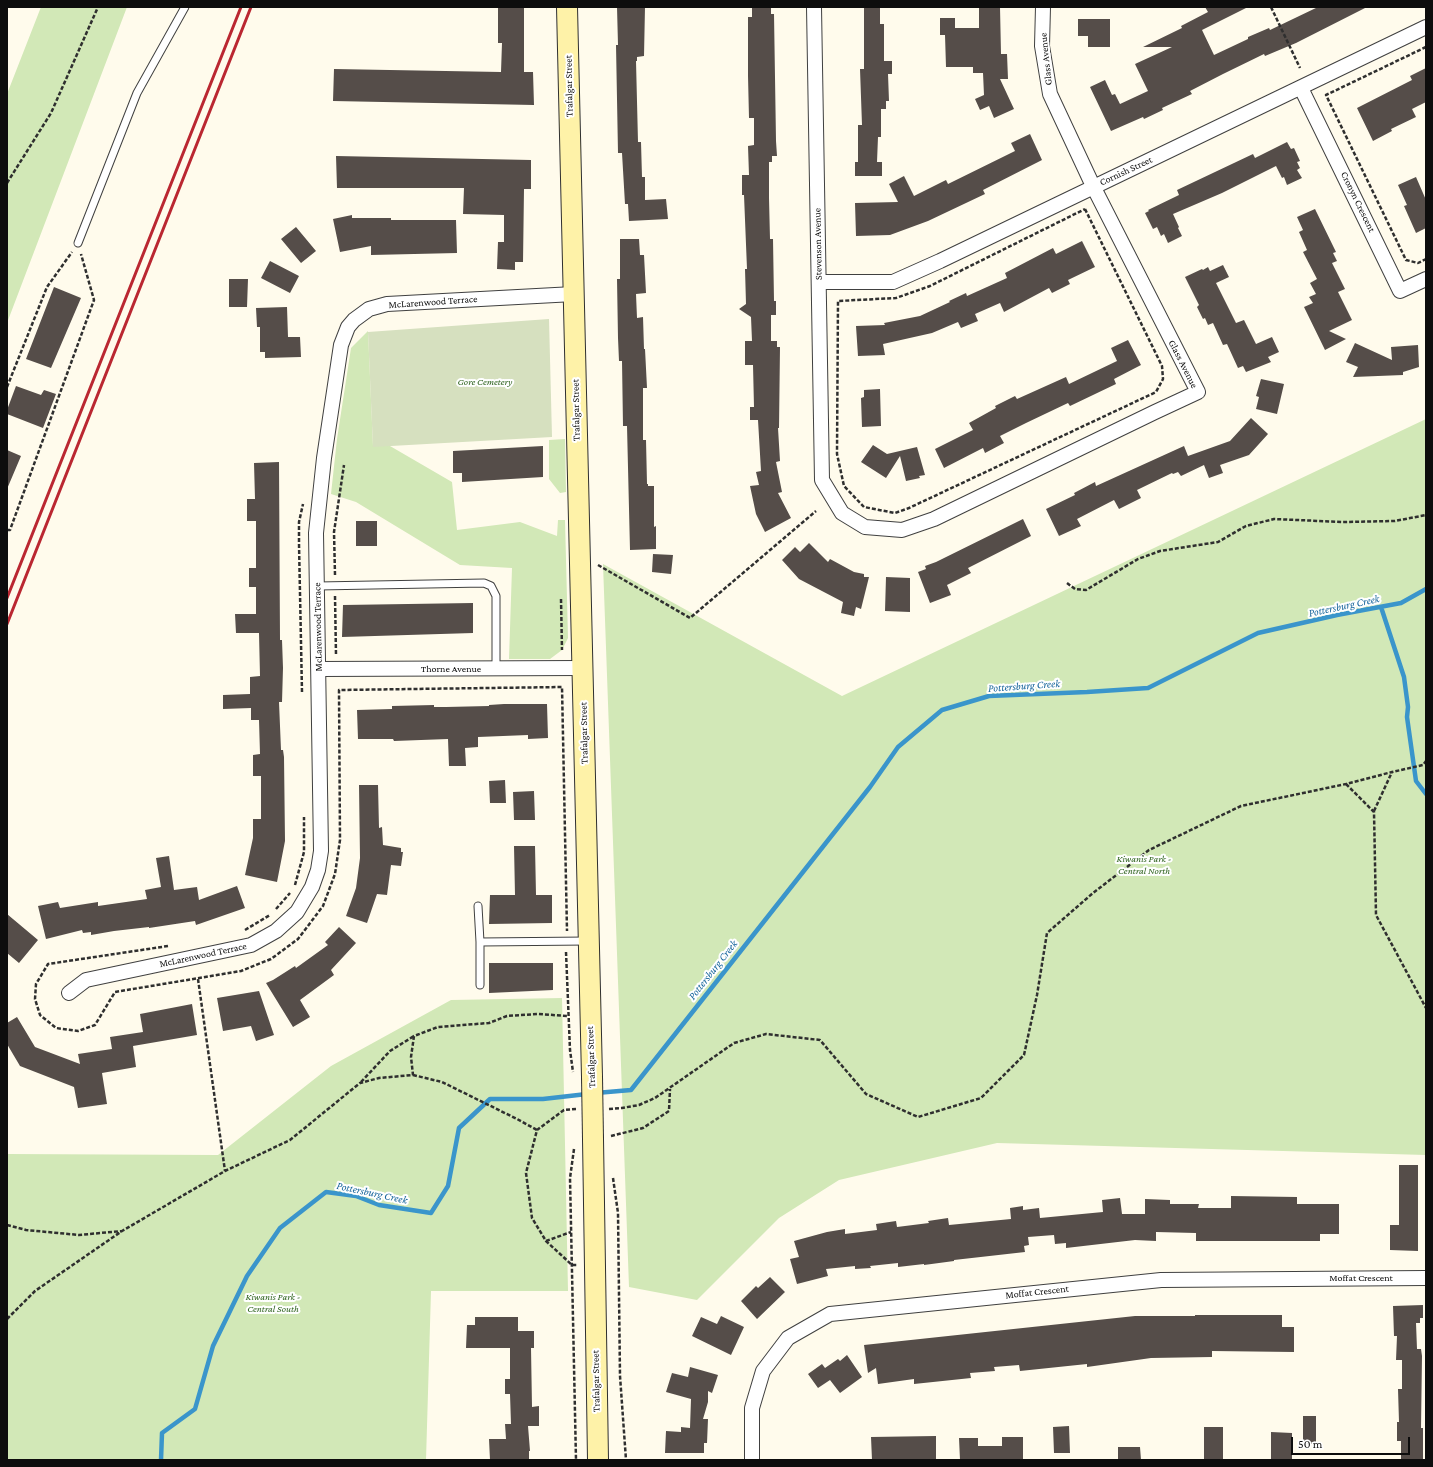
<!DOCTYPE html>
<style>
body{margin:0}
#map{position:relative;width:1433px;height:1467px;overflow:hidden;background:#fffbec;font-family:"Crimson Pro",serif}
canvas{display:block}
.frame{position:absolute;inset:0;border:8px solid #0d0d0d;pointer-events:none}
.scale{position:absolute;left:1291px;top:1437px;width:119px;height:18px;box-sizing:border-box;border:2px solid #0d0d0d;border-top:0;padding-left:5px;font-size:12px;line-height:14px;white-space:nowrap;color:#0d0d0d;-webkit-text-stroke:3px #fff;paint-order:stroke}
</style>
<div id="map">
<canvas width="1433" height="1467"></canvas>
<div class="frame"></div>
<div class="scale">50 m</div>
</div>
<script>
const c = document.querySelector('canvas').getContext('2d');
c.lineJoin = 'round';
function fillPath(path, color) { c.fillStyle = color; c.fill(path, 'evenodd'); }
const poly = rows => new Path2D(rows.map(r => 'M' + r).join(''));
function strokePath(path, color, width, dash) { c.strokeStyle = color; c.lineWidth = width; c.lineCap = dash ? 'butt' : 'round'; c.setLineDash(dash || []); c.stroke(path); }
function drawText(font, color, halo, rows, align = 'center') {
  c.font = font + ' "Crimson Pro",serif'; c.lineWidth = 4; c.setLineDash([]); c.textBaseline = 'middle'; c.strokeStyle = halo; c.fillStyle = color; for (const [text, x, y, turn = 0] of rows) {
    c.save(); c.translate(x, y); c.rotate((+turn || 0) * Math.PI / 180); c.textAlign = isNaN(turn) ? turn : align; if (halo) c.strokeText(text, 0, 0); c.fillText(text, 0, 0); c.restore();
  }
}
const green = poly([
 [41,7,127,7,7,323,7,94],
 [368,331,373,446,390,446,452,482,457,530,520,522,557,536,558,520,565,520,568,638,562,650,550,659,509,659,512,568,460,565,356,502,331,494,337,439,351,348],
 [1426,419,1426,1155,997,1143,839,1180,779,1218,697,1300,629,1287,603,564,842,696],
 [565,439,566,492,560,493,549,479,549,440],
 [562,998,568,1291,431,1291,426,1460,7,1460,7,1154,218,1155,331,1066,451,1000]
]);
const cemetery = poly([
 [549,319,552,437,373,447,368,332]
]);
const stream = poly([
 [1381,607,1404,677,1408,707,1407,717,1416,781,1426,794],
 [596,1093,631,1090,870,787,898,747,942,710,989,696,1087,692,1148,688,1258,633,1337,615,1401,603,1426,589],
 [161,1460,162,1433,195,1409,213,1346,247,1276,280,1228,326,1192,356,1196,379,1205,431,1213,448,1186,459,1128,490,1099,543,1099,587,1094]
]);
const building = poly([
 [498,7,524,7,524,72,533,72,534,105,333,101,334,69,501,72,502,43,498,43],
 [617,7,645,7,644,56,637,57,637,61,636,61,638,142,641,142,642,177,645,177,645,200,666,199,668,219,629,221,628,204,625,204,622,153,618,153,616,45,618,45],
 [752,7,771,7,771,14,774,14,776,141,777,156,772,156,772,162,769,162,769,198,770,239,773,239,774,301,776,301,776,315,771,315,771,341,777,341,777,347,780,347,779,428,778,428,780,461,776,462,782,492,778,493,791,518,765,532,756,514,750,486,759,485,756,472,761,471,758,420,750,420,750,407,754,407,753,365,745,365,745,341,752,341,751,317,739,309,746,304,745,269,747,269,744,195,742,195,742,175,749,175,748,146,754,145,754,118,749,118,748,76,748,17,752,17],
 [864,7,880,7,880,24,884,24,884,61,892,61,892,74,888,74,889,101,886,101,886,109,881,109,881,137,878,137,877,162,882,162,882,176,855,176,855,162,858,162,858,125,862,125,860,69,864,69],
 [979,7,1000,7,1001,54,1007,54,1008,79,1000,79,1014,109,994,118,989,106,980,110,975,99,984,95,983,73,973,73,973,67,946,67,945,35,940,35,940,18,955,18,955,28,979,28],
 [1205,7,1248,7,1202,30,1214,55,1248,39,1248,37,1269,28,1270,30,1318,7,1367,7,1296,43,1265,56,1264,54,1223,74,1190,91,1192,94,1162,108,1163,110,1144,119,1143,117,1111,131,1090,87,1105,80,1112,95,1115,94,1120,104,1148,91,1135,64,1172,47,1143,47,1182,28,1181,26,1208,12],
 [1078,19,1110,19,1110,47,1088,47,1088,36,1078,36],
 [1426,68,1426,102,1412,109,1416,117,1391,129,1392,131,1373,141,1357,108,1412,80,1410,76],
 [1030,134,1042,160,983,190,985,194,928,221,890,235,856,236,855,203,898,202,889,184,904,176,914,196,946,180,948,184,1015,151,1011,143],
 [1287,142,1291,149,1294,148,1300,161,1297,162,1300,168,1297,170,1302,178,1287,185,1284,177,1282,178,1276,166,1222,193,1173,214,1179,227,1178,228,1182,236,1168,243,1164,234,1161,236,1157,227,1153,229,1145,213,1149,211,1148,210,1179,195,1177,190,1253,154,1255,158],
 [336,156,531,160,531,189,524,189,523,262,515,262,515,270,497,269,498,242,504,242,504,215,463,214,464,188,337,188],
 [1416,177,1426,200,1426,228,1416,233,1404,206,1407,205,1398,185],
 [1315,209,1336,252,1333,253,1337,261,1332,263,1345,289,1338,292,1352,320,1329,331,1346,339,1325,350,1304,307,1313,303,1309,297,1316,294,1310,283,1317,279,1303,252,1307,250,1299,232,1303,230,1297,217],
 [352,215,352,218,391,218,391,220,456,220,457,253,371,255,371,246,340,252,333,219],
 [296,227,316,251,301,263,281,239],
 [620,239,639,239,640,255,644,255,646,293,636,294,637,318,643,317,644,349,645,349,647,388,643,388,643,440,646,440,647,484,648,484,648,486,654,486,654,527,656,526,656,549,630,550,627,426,623,426,622,361,619,361,618,338,617,279,620,279],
 [1082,241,1095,267,1068,280,1070,284,1052,293,1049,288,1004,312,1000,303,975,314,978,321,961,328,958,322,932,333,883,344,885,355,858,356,856,326,885,325,884,323,920,316,950,302,949,301,966,293,967,296,1007,278,1005,273,1053,248,1056,254],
 [270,261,299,276,290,293,261,278],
 [1223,265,1229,277,1216,283,1236,323,1244,320,1256,344,1272,337,1279,352,1268,357,1271,362,1246,372,1243,366,1238,368,1227,344,1223,345,1213,323,1208,325,1205,318,1203,319,1197,307,1199,305,1185,277,1202,269,1203,270,1208,267,1210,271],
 [229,279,248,279,247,307,229,307],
 [54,287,81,298,51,368,26,359],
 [287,307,288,337,300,337,301,357,265,358,265,352,260,352,260,327,257,327,256,308],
 [1128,340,1141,365,1114,379,1116,384,1070,406,1068,403,1026,423,1000,436,1004,443,985,453,983,448,944,468,935,449,973,430,969,423,996,408,995,406,1015,396,1017,399,1066,377,1069,384,1117,361,1111,348],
 [1355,343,1392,360,1391,347,1418,345,1419,367,1403,372,1403,375,1353,377,1358,367,1346,362],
 [1261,379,1284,384,1277,414,1256,409,1259,397,1256,396],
 [16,386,41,395,44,390,56,394,43,428,7,414,7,410],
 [880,389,881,426,862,427,861,398,864,397,864,390],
 [1251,418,1268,434,1249,455,1220,465,1223,473,1209,478,1204,465,1181,476,1178,472,1173,474,1172,473,1137,490,1141,498,1119,509,1114,500,1077,519,1081,526,1059,536,1046,509,1075,495,1074,493,1095,482,1096,486,1184,446,1188,456,1230,441],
 [873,445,887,454,917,447,925,475,919,476,920,478,906,481,900,456,886,478,861,462],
 [543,446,543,477,462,482,462,473,453,473,453,451],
 [7,450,21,456,7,489],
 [279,462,280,640,282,640,283,668,282,702,279,702,281,750,283,750,284,757,285,841,277,882,245,875,253,838,253,819,261,819,261,776,253,776,253,755,260,754,259,720,251,720,251,708,223,709,223,695,250,694,250,677,260,676,259,633,236,633,235,614,256,614,256,587,249,587,249,568,256,568,256,521,247,521,247,499,255,499,254,463],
 [1023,519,1031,536,968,568,971,573,947,585,951,595,930,603,918,572,926,569,925,566,936,562],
 [356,521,377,521,377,546,356,546],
 [809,543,828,562,830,559,854,572,864,574,864,577,869,577,861,609,856,607,854,616,841,613,843,602,799,579,782,560,795,547,800,552],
 [653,554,673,555,671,574,652,572],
 [886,577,910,578,910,612,885,611],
 [473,603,473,633,342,637,343,605],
 [504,704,547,704,548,738,528,739,528,735,478,737,478,747,465,748,466,766,449,766,448,739,394,741,393,739,358,739,357,710,392,709,392,706,434,705,434,707,446,707,489,706,489,705],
 [505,780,506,803,490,803,489,781],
 [359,785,378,785,379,828,382,827,383,845,401,848,401,852,403,852,401,866,391,865,387,895,377,894,367,923,346,916,356,888,360,858],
 [534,791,535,820,514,820,513,792],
 [514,846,535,846,536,895,552,895,552,923,489,924,490,895,515,895],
 [169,856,174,890,197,887,199,900,237,886,245,908,196,925,195,921,149,928,149,927,114,931,91,935,91,932,83,933,82,930,46,939,38,906,58,902,60,908,98,902,98,906,147,899,145,890,161,887,156,858],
 [7,914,38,940,19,963,7,953],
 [339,927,356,943,331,970,334,975,300,1000,310,1017,293,1027,266,983,273,980,295,966,296,968,328,945,325,942],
 [489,963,553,963,553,990,489,993],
 [259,991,274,1035,256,1041,251,1026,223,1031,217,998],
 [192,1004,197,1035,133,1046,136,1067,102,1073,107,1104,78,1108,74,1087,20,1066,7,1044,7,1023,17,1017,35,1047,80,1064,78,1054,112,1049,110,1037,143,1032,140,1014],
 [1399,1165,1418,1165,1418,1251,1390,1250,1390,1225,1399,1225],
 [1231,1196,1297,1197,1297,1204,1339,1204,1339,1234,1320,1234,1320,1241,1196,1241,1196,1233,1156,1232,1156,1241,1135,1240,1066,1248,1066,1243,1055,1244,1054,1235,1028,1237,1029,1245,1024,1246,1025,1252,954,1260,954,1261,924,1265,924,1264,898,1267,898,1263,870,1266,871,1268,855,1269,855,1266,826,1269,828,1276,797,1284,790,1259,799,1257,794,1241,827,1232,845,1229,845,1234,877,1230,876,1224,896,1221,897,1227,929,1223,928,1221,948,1218,949,1225,1011,1219,1010,1208,1023,1206,1023,1210,1039,1208,1040,1218,1103,1212,1102,1200,1120,1198,1122,1214,1145,1214,1145,1199,1170,1200,1170,1204,1199,1204,1198,1208,1231,1208],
 [770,1277,785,1292,757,1319,741,1301,756,1286,758,1288],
 [1423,1305,1423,1318,1420,1318,1420,1323,1416,1323,1417,1349,1421,1349,1422,1356,1421,1428,1423,1428,1423,1460,1401,1460,1401,1441,1397,1441,1397,1422,1399,1422,1398,1389,1402,1389,1402,1360,1396,1360,1397,1336,1394,1336,1393,1306],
 [1195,1315,1282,1315,1282,1327,1294,1327,1294,1352,1212,1351,1212,1357,1151,1358,1087,1367,1087,1364,1020,1371,1019,1365,994,1367,995,1371,970,1373,971,1378,914,1384,914,1379,878,1384,876,1368,868,1373,864,1345,1135,1316,1195,1316],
 [721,1316,744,1327,731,1355,692,1336,701,1317,717,1324],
 [475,1317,518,1317,518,1331,534,1331,534,1348,531,1348,532,1407,539,1406,539,1426,528,1426,530,1451,529,1451,529,1460,490,1460,489,1439,506,1439,505,1424,511,1424,510,1394,505,1394,505,1379,510,1379,510,1348,466,1348,467,1325,475,1325],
 [847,1355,862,1377,840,1393,830,1380,818,1388,808,1374,822,1364,825,1368,838,1359,840,1361],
 [690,1367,718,1375,712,1393,708,1391,708,1402,703,1419,708,1419,707,1443,704,1443,704,1453,665,1453,666,1431,681,1432,681,1427,690,1428,691,1399,666,1392,672,1373,688,1377],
 [1303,1416,1316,1416,1316,1444,1303,1444],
 [1069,1426,1070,1453,1054,1453,1053,1427],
 [1204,1427,1223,1427,1223,1460,1204,1460],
 [1271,1432,1292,1433,1292,1460,1271,1460],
 [936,1436,936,1460,872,1460,871,1437],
 [1002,1437,1023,1437,1023,1460,960,1460,959,1438,978,1438,978,1446,1002,1446],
 [1118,1447,1140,1447,1141,1460,1118,1460]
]);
const path = poly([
 [1271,7,1300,68],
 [1426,47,1326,95,1406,260,1418,263,1426,259],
 [7,183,51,113,98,7],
 [1085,209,1162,366,1163,379,1156,392,909,508,895,513,864,507,844,486,837,454,838,301,896,298,930,286,1085,209],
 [7,387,47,287,72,252],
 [7,530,10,530,94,300,81,254],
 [598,565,690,618,816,511],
 [335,575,334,532,344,465],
 [1067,583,1075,589,1086,590,1138,559,1160,551,1218,542,1246,526,1274,519,1343,522,1395,521,1426,515],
 [335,596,336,655],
 [561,599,562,650],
 [302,692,299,544,299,522,303,504],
 [1346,784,1374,812,1376,915,1426,1008],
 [1374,811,1392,772],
 [295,885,304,852,304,817],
 [276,909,290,893],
 [245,930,270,915],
 [168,946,48,964,36,984,35,999,40,1015,56,1028,78,1031,95,1025,115,992,241,971,271,959,298,939,323,906,335,874,340,840,339,690,562,687,567,931],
 [566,952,570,1050,573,1072],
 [198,979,225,1171],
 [413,1075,442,1082,517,1119,537,1130],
 [361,1082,390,1051,414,1036],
 [576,1109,564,1110,537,1130,526,1173,532,1218,546,1241,572,1265,577,1265],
 [609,1109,622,1108,639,1105,655,1098,734,1043,766,1034,820,1040,866,1094,918,1117,981,1098,1024,1055,1037,995,1047,933,1093,893,1149,850,1241,806,1346,784,1392,772,1423,765,1426,761],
 [611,1136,643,1128,669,1111,670,1089],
 [574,1149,570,1178,576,1460],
 [613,1178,618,1213,620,1376,626,1460],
 [7,1225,26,1230,79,1235,122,1231],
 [546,1241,571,1232],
 [7,1319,35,1291,122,1231,225,1171,290,1140,360,1083,379,1078,413,1075,411,1057,414,1036,438,1027,489,1023,507,1016,538,1014,568,1016]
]);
const service = poly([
 [78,243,137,93,185,7],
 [318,586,484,583,491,586,496,596,496,669],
 [478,906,480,942],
 [480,985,480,942,588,941]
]);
const minor = poly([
 [814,7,822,480,842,513,865,527,902,530,934,519,1155,412,1198,392,1093,186,1050,94,1042,46,1043,7],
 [1301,88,1400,291,1426,279],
 [819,282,893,282,940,261,1426,27],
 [319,669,582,668],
 [69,993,86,980,251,945,276,931,297,912,312,887,318,870,321,851,316,533,324,458,341,345,348,327,354,320,369,309,387,304,574,294],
 [752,1460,752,1408,763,1371,788,1338,830,1314,1161,1280,1426,1278]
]);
const secondary = poly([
 [567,7,592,1077],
 [593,1139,598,1460]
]);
const rail = poly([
 [7,598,241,7],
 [7,624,251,7]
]);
const secondaryBridge = poly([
 [592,1077,593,1139]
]);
const streetNames = [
 ["Glass Avenue",1046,59,-96],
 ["Trafalgar Street",569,86,-91],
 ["Cornish Street",1126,171,-25],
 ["Cronyn Crescent",1358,202,64],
 ["Stevenson Avenue",818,244,-91],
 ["McLarenwood Terrace",433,302,-4],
 ["Glass Avenue",1183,364,63],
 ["Trafalgar Street",576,410,-91],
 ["McLarenwood Terrace",318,627,-91],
 ["Thorne Avenue",451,669],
 ["Trafalgar Street",584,733,-91],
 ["McLarenwood Terrace",203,955,-12],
 ["Trafalgar Street",591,1057,-92],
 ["Moffat Crescent",1361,1278],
 ["Moffat Crescent",1037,1292,-6],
 ["Trafalgar Street",596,1381,-91]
];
const parkNames = [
 ["Gore Cemetery",485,382],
 ["Kiwanis Park -",1144,859],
 ["Central North",1144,871],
 ["Kiwanis Park -",273,1297],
 ["Central South",273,1309]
];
const waterNames = [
 ["Pottersburg Creek",1344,606,-12],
 ["Pottersburg Creek",1024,686,-4],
 ["Pottersburg Creek",713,970,-52],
 ["Pottersburg Creek",372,1193,12]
];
fillPath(green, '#d2e8b7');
fillPath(cemetery, '#d6e0bf');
strokePath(stream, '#3a95cb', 4.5);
fillPath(building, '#554d49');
strokePath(service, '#404040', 9);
strokePath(minor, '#404040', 16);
strokePath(secondary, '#2f2f2f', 22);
strokePath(path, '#2f2f2f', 2.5, [4, 2]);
strokePath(service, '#fff', 7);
strokePath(minor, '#fff', 14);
strokePath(secondary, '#fef2a8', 20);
strokePath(rail, '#ba2731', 3);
strokePath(secondaryBridge, '#2f2f2f', 22, []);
strokePath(secondaryBridge, '#fef2a8', 20);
drawText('10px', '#0d0d0d', '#fff', streetNames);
drawText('italic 10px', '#2e631e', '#fff', parkNames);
drawText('italic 11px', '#18669c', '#fff', waterNames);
</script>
